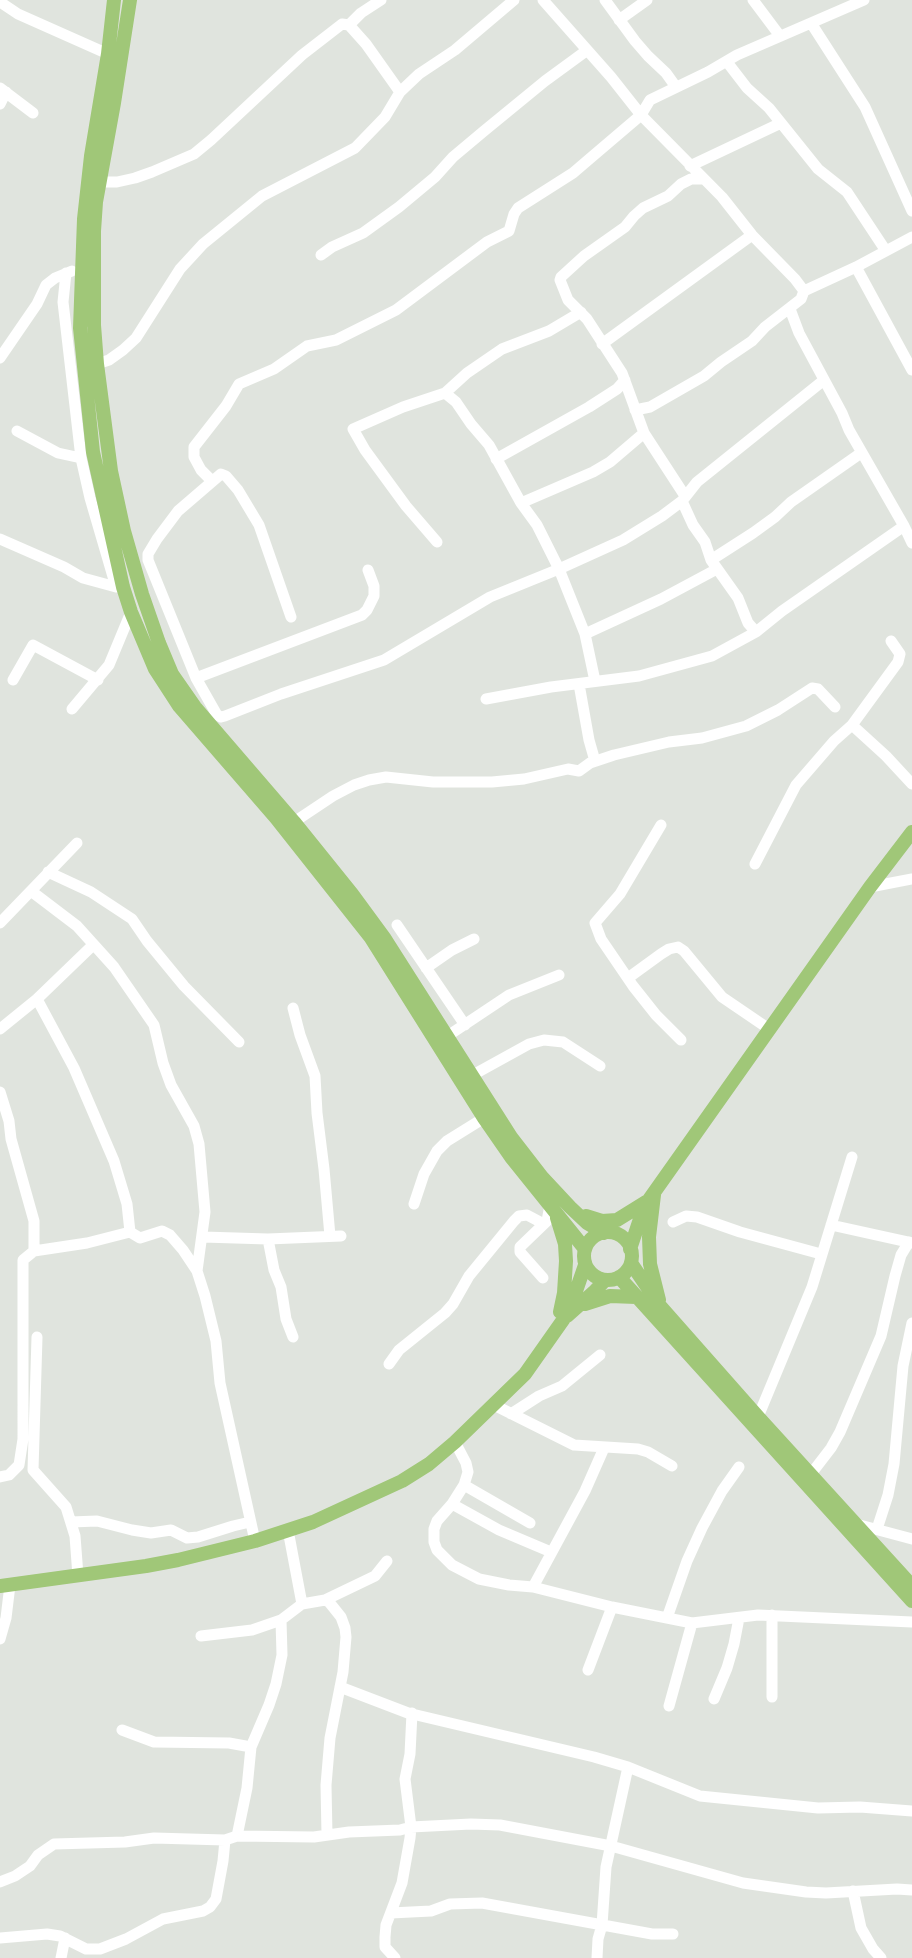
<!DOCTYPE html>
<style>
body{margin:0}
canvas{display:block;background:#e0e4de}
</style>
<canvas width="912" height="1958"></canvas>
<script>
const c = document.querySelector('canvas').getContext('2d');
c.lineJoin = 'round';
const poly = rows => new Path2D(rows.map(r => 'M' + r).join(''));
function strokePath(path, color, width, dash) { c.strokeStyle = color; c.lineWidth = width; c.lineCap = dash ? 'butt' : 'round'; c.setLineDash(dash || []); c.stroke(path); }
const minor = poly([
 [543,0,611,77,641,115,722,197,752,235,795,279,804,291],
 [605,0,635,41,648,56,666,73,676,87],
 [753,0,780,36],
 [0,2,18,14,108,54],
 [619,20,647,0],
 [811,23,865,107,912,211],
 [349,25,361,13,381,0],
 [727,62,747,88,769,108,818,169,847,192,886,251],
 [0,88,33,113],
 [0,104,6,92],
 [690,166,781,123],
 [99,182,117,182,135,178,152,172,194,154,211,140,302,55,342,24,349,25,366,44,400,92],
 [321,255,332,247,363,233,399,207,435,177,453,157,484,131,545,81,586,51],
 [856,267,912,370],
 [66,273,63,302,81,458,90,498,116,587],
 [790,309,799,333,842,413,849,430,904,526,912,543],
 [602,344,752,235],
 [0,358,37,304,46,285,55,278,72,271],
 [97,364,109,360,123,350,136,338,180,269,203,244,262,196,355,148,385,117,400,92,419,74,455,50,514,0],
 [445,393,456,402,471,424,489,445,521,503,537,525,559,569,585,634,595,681],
 [635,410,650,407,704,376,721,362,752,341,765,327,801,299,804,291,856,267,912,237],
 [17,431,58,453,81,458],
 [496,459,589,407,617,389,625,380],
 [212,481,201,470,194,457,194,447,226,406,239,384,274,369,307,346,336,340,396,310,487,242,509,231,514,214,518,208,573,173,587,161,641,115,650,100,708,72,737,55,864,0],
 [685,496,644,433,622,373,587,319,568,300,560,280,561,277,584,256,625,227,634,216,643,208,668,196,681,184,691,179,702,179],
 [682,501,693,525,705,542,711,560,738,598,748,623,756,632],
 [521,503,593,472,610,462,644,433],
 [0,539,64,567,83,578,116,587,121,587],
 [437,542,406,506,365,450,353,429,403,407,445,393,467,373,502,349,549,331,581,312],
 [711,560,753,533,775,517,791,502,861,453],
 [368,570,374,586,374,596,367,610,362,615,196,678,217,715,221,717,225,716,281,694,384,660,490,597,559,569,623,540,662,516,682,501,697,482,824,380],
 [585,634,661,599,717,569],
 [196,678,148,560,148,554,157,539,178,511,221,474,226,476,238,490,259,525,291,617],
 [13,680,33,645,98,680],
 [579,684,589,740,595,761],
 [486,699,551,687,639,676,712,656,756,632,782,611,904,526],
 [72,709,109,665,131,612],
 [852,725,886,756,912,784],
 [294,822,333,796,354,785,369,780,386,777,433,782,492,782,524,779,568,769,579,771,590,763,614,755,669,742,702,738,746,726,778,710,812,688,818,689,835,707],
 [661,825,620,894,595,923,601,939,633,986,656,1015,681,1040],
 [755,864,796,785,834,741,852,725,898,662,900,654,891,641],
 [48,872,91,892,132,919,147,941,184,986,239,1042],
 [870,887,912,879],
 [31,891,77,926,114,967,154,1025,163,1063,171,1085,194,1126,199,1144,205,1212,197,1271],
 [0,923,77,843],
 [397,925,465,1025],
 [426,968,452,950,474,939],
 [628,978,661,954,669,949,678,947,684,951,722,997,769,1029],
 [37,999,74,1068,114,1161,127,1204,130,1232],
 [293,1008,300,1035,315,1076,317,1113,324,1169,330,1236],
 [0,1029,37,999,93,945],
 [446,1037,509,995,559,975],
 [471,1076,529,1044,544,1040,563,1042,600,1066],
 [0,1092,9,1121,11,1139,34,1221,34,1251],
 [414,1204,424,1174,437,1151,447,1141,484,1118],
 [673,1222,686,1216,697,1217,740,1232,821,1254],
 [831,1225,912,1243],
 [203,1237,268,1239,341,1236],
 [268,1239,274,1270,281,1287,286,1319,293,1337],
 [543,1278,520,1252,520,1247,547,1221,550,1205],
 [37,1337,33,1470,66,1507,75,1536,78,1576],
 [389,1364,399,1350,445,1313,453,1304,469,1276,514,1221,519,1216,527,1215,544,1224],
 [494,1405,574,1445,638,1449,648,1452,672,1466],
 [511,1414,539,1396,562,1386,600,1355],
 [758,1417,812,1287,852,1157],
 [455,1442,466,1463,468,1472,464,1485,452,1504,437,1521,434,1529,434,1542,437,1550,452,1565,479,1579,509,1585,533,1587,612,1607,692,1623,758,1615,912,1622],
 [811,1474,831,1448,840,1432,881,1336,895,1276,901,1255,909,1242],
 [0,1477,9,1475,19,1465,23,1439,23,1260,34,1251,87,1243,130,1232,140,1238,162,1231,170,1235,183,1250,197,1271,205,1296,216,1341,220,1383,255,1541],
 [464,1485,530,1523],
 [452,1504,499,1530,551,1552],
 [71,1522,97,1521,132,1530,151,1533,171,1530,187,1538,198,1537,233,1526,250,1522],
 [856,1524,912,1539],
 [877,1529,888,1495,894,1464,903,1366,912,1323],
 [288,1530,302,1604],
 [533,1587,585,1491,604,1448],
 [325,1600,329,1602,341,1617,345,1628,346,1637,343,1672,330,1738,326,1785,327,1835],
 [667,1618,687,1561,702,1528,722,1491,739,1467],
 [201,1636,252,1630,281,1620,302,1604,325,1600,375,1576,387,1561],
 [0,1639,6,1618,10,1585],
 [588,1670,612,1607],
 [340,1687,408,1713,594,1757,628,1767,700,1796,818,1808,860,1807,912,1811],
 [772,1697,772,1615],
 [714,1699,727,1668,734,1644,739,1618],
 [669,1706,692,1623],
 [122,1730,154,1742,229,1743,251,1747],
 [237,1836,247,1788,251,1747,269,1705,276,1684,282,1655,281,1620],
 [0,1882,15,1876,30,1866,38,1855,54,1844,125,1842,154,1838,225,1840,237,1836,314,1837,349,1832,400,1830,411,1827,471,1824,500,1825,611,1846,743,1883,806,1892,826,1893,897,1889,912,1890],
 [853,1891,861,1928,873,1949,881,1958],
 [391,1913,431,1911,450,1904,482,1903,652,1934,673,1934],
 [0,1938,47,1934,60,1936,86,1949,100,1949,126,1939,163,1919,203,1911,210,1907,216,1899,223,1861,225,1840],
 [61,1958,65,1938],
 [395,1958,385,1947,385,1937,386,1925,402,1883,410,1838,411,1827,405,1779,410,1754,412,1713],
 [597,1958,598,1939,602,1925,606,1867,628,1767]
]);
const major = poly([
 [114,0,108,54,91,156,84,219,80,328,93,452,123,587,131,612,155,669,179,706,276,818,371,938,484,1118,511,1157,585,1249],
 [130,0,114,103,96,202,94,231,94,325,97,364,111,471,124,531,142,594,159,643,172,674,195,707,294,822,352,894,385,939,511,1137,542,1177,570,1207,587,1223,604,1233],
 [654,1195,649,1237,650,1264,659,1300],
 [586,1216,602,1221,617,1220,646,1202],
 [557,1218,565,1244,566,1261,564,1293,560,1312],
 '584 1256a24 24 0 1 1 48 0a24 24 0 1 1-48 0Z',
 [630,1249,644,1207,648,1201,870,887,912,832],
 [631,1263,660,1306,758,1417,912,1586],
 [619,1277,912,1601],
 [585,1304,610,1296,636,1297],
 [567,1316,595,1291,605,1280],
 [0,1586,146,1566,178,1560,255,1541,313,1522,402,1481,429,1464,455,1442,525,1374,563,1320,575,1294,585,1265]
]);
strokePath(minor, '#fff', 11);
strokePath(major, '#a0c778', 14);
</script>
